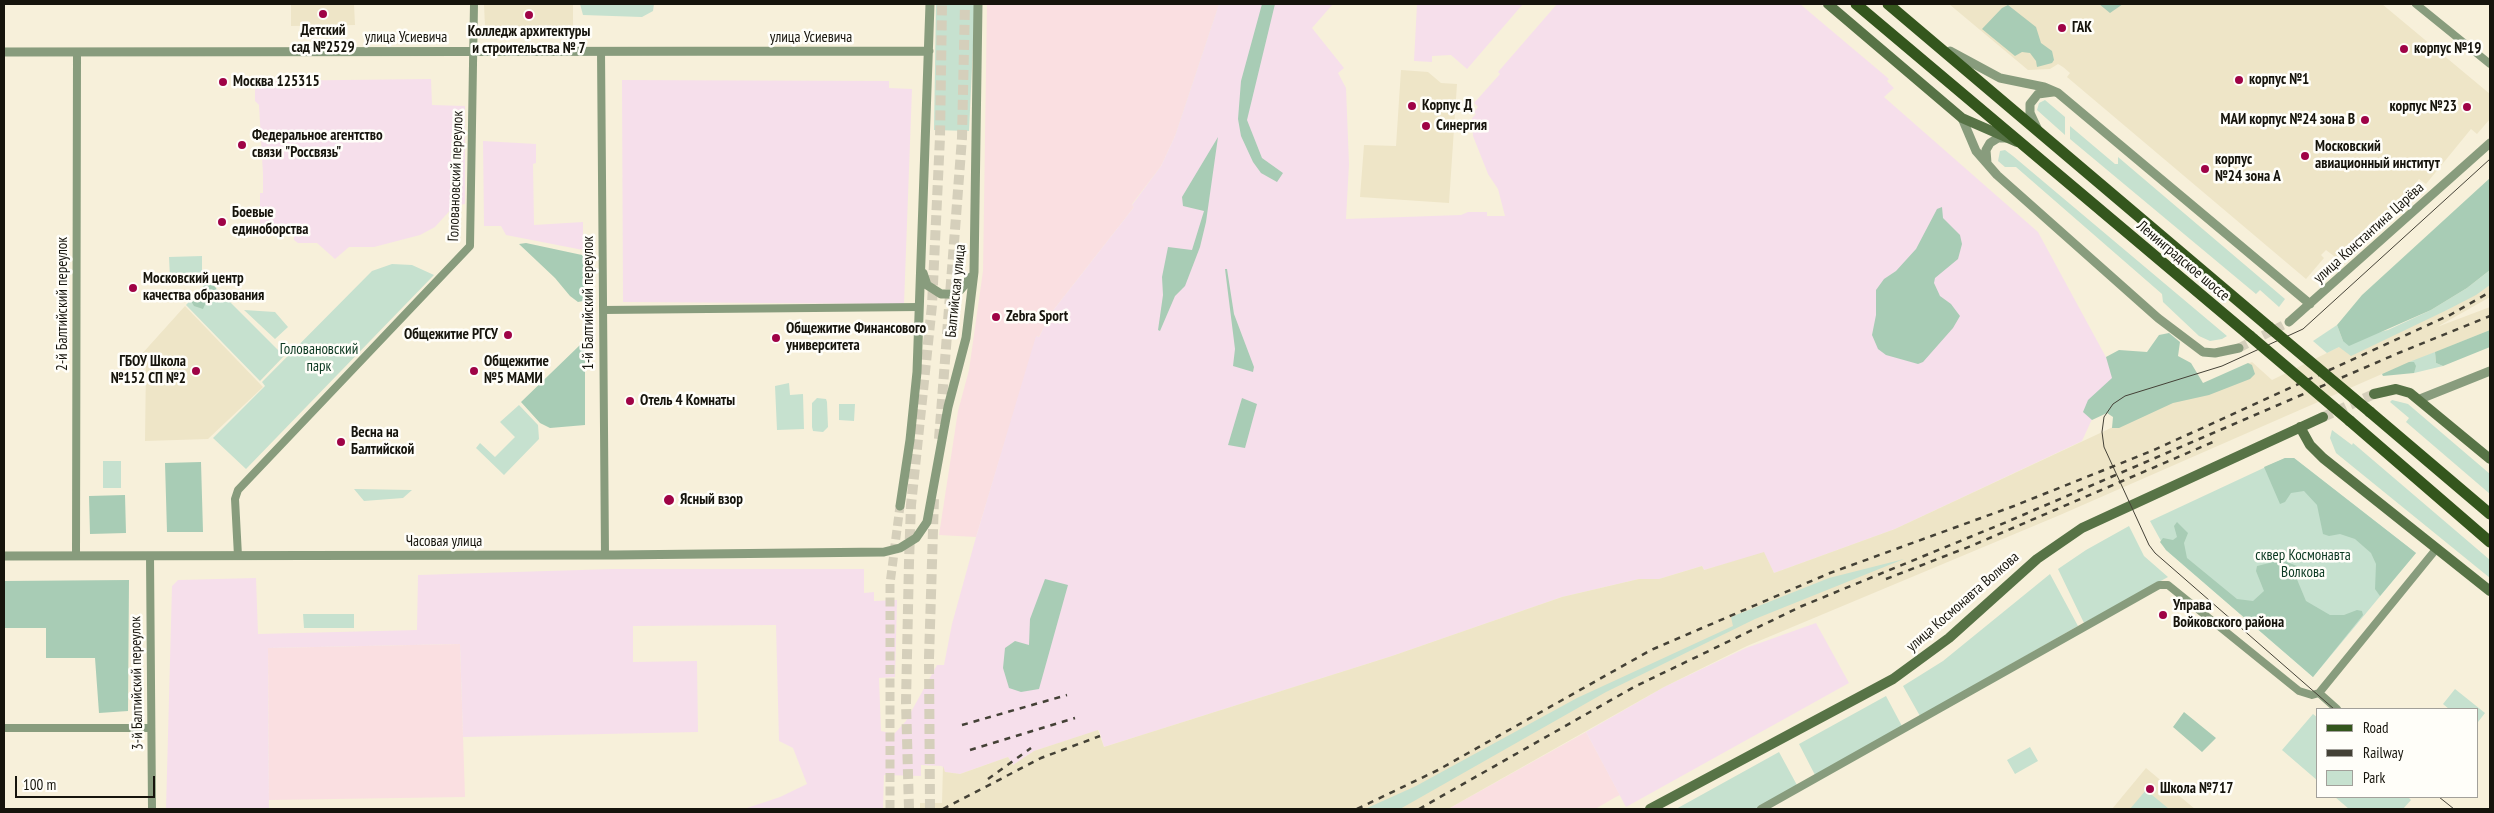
<!DOCTYPE html>
<meta charset="utf-8">
<style>
body{margin:0}
#map{position:relative;width:2494px;height:813px;overflow:hidden;background:#f7f0da;font-family:"PT Sans Narrow",sans-serif}
canvas{display:block}
.frame{position:absolute;inset:0;border:5px solid #16140c;pointer-events:none}
.legend{position:absolute;left:2316px;top:708px;width:162px;height:90px;box-sizing:border-box;background:#fffef9;border:1px solid #a2a09a;margin:0;padding:6px 9px;list-style:none;font-size:15px;color:#16140c}
.legend li{display:flex;align-items:center;gap:10px;height:25px}
.legend b{width:25px;border:1px solid #a2a09a}
.scale{position:absolute;left:15px;top:776px;width:140px;height:22px;box-sizing:border-box;border:2px solid #16140c;border-top:0;padding-left:6px;font-size:15px;line-height:18px;white-space:nowrap;color:#16140c;-webkit-text-stroke:4px #fffef9;paint-order:stroke}
</style>
<div id="map">
<canvas width="2494" height="813"></canvas>
<div class="frame"></div>
<ul class="legend">
<li><b style="height:6px;background:#34561d"></b>Road</li>
<li><b style="height:6px;background:#444136"></b>Railway</li>
<li><b style="height:14px;background:#c6e1cf"></b>Park</li>
</ul>
<div class="scale">100 m</div>
</div>
<script>
const c = document.querySelector('canvas').getContext('2d');
c.lineJoin = 'round';
function fillPath(path, color) { c.fillStyle = color; c.fill(path, 'evenodd'); }
const poly = rows => new Path2D(rows.map(r => 'M' + r).join(''));
function strokePath(path, color, width, dash) { c.strokeStyle = color; c.lineWidth = width; c.lineCap = dash ? 'butt' : 'round'; c.setLineDash(dash || []); c.stroke(path); }
function drawText(font, color, halo, rows, align = 'center') {
  c.font = font + ' "PT Sans Narrow",sans-serif'; c.lineWidth = 5; c.setLineDash([]); c.textBaseline = 'middle'; c.strokeStyle = halo; c.fillStyle = color; for (const [text, x, y, turn = 0] of rows) {
    c.save(); c.translate(x, y); c.rotate((+turn || 0) * Math.PI / 180); c.textAlign = isNaN(turn) ? turn : align; if (halo) c.strokeText(text, 0, 0); c.fillText(text, 0, 0); c.restore();
  }
}
const commercial = poly([
 [987,4,1219,4,1175,136,1161,166,1132,204,1134,207,1051,313,1039,337,1037,336,976,537,939,535,958,411,969,370,983,271],
 [460,644,465,797,269,800,268,648],
 [1586,732,1620,795,1614,798,1595,809,1448,809]
]);
const industrial = poly([
 [1219,4,1333,4,1312,28,1344,68,1338,73,1346,88,1349,164,1346,219,1461,215,1468,212,1487,212,1487,216,1505,216,1498,189,1488,174,1473,136,1472,118,1476,114,1474,112,1478,107,1474,103,1500,74,1498,72,1557,4,1800,4,1889,79,1887,81,1894,88,1884,97,2038,232,2120,383,2104,393,2082,441,1895,529,1774,573,1764,553,1704,570,1702,566,1659,579,1639,579,1562,597,1392,656,1104,747,1099,730,1034,751,1013,765,1008,757,960,774,945,772,942,766,921,765,921,776,884,775,883,809,744,809,780,797,807,784,793,748,779,741,776,625,633,626,633,662,697,661,698,732,463,737,460,644,268,648,269,809,166,809,172,586,178,580,256,578,258,634,417,630,418,575,612,569,864,569,864,593,874,592,874,601,897,600,895,677,879,678,881,731,894,734,906,721,937,665,944,665,952,624,976,537,1036,336,1039,337,1051,313,1134,207,1132,205,1161,166,1175,136],
 [1417,4,1523,4,1467,69,1451,55,1432,56,1432,62,1414,61],
 [431,79,432,105,465,106,465,204,454,206,435,227,420,235,374,247,349,247,335,259,317,243,298,243,294,240,294,227,264,228,260,223,260,193,263,193,263,174,259,105,255,101,255,81],
 [622,80,889,81,889,88,912,89,904,304,623,302],
 [483,141,536,144,536,163,533,164,534,225,583,222,583,250,506,235,501,226,484,226],
 [1816,623,1849,683,1626,807,1586,732,1664,687,1746,648]
]);
const built = poly([
 [291,4,354,4,355,25,291,26],
 [484,4,573,4,573,27,485,27],
 [1949,4,2382,4,2490,94,2490,119,2477,134,2471,129,2426,184,2419,179,2378,228,2371,222,2339,260,2326,250,2321,255,2324,258,2306,279,2067,77,2070,73,2063,67,2058,64,2050,69,2028,70],
 [1401,70,1428,72,1441,83,1457,84,1449,203,1360,197,1364,145,1396,146],
 [2490,285,2490,297,2437,327,2490,307,2490,330,2382,374,2060,515,1747,646,1664,687,1448,809,920,809,920,803,942,803,943,766,945,772,960,774,1008,757,1013,765,1034,751,1098,730,1104,747,1392,656,1562,597,1639,579,1659,579,1702,566,1704,570,1764,552,1774,573,1895,529,2252,362,2272,380,2339,347,2447,310],
 [185,306,263,387,208,439,145,441,146,364,140,356],
 [2146,768,2195,809,2112,809]
]);
const green = poly([
 [580,4,654,4,653,11,642,17,583,15],
 [936,4,975,4,969,131,934,130],
 [2045,100,2065,117,2065,135,2037,110,2039,103],
 [2070,126,2115,164,2118,164,2118,157,2285,299,2279,307,2260,290,2256,294,2070,139],
 [2005,150,2013,156,2227,336,2222,339,2210,341,2199,336,2163,302,2162,294,2016,167,2005,167,1998,161,2000,151],
 [202,256,202,278,170,278,169,257],
 [392,264,412,265,434,275,246,469,213,438,265,386,262,382,372,271],
 [2490,270,2490,285,2476,295,2447,310,2351,356,2339,347,2327,353,2313,341,2337,325,2343,341,2388,330,2431,310,2467,288],
 [209,281,284,356,260,381,186,305],
 [244,310,275,312,288,327,275,339],
 [2435,352,2436,363,2443,366,2414,373,2414,362,2409,362],
 [789,383,790,395,803,394,804,429,777,430,775,386],
 [817,398,826,399,827,402,828,427,823,432,813,431,812,427,812,403],
 [2392,400,2408,404,2490,474,2490,494,2406,422,2409,418,2390,402],
 [839,404,855,404,854,421,839,420],
 [519,405,538,425,539,439,504,475,476,448,480,443,495,457,515,437,500,422],
 [2332,430,2352,445,2353,443,2490,560,2490,578,2336,453,2330,438],
 [2285,458,2294,458,2416,553,2313,677,2166,550,2150,521],
 [103,461,121,461,121,488,103,488],
 [354,489,412,490,403,498,364,501],
 [2129,526,2144,556,2168,577,2084,623,2058,569,2086,550],
 [1904,559,1755,619,1606,692,1400,809,1365,809,1416,786,1577,698,1733,626,1731,617,1829,578],
 [2050,574,2078,626,1920,716,1903,686,1943,661],
 [303,614,354,614,354,628,304,628],
 [2455,689,2485,713,2478,722,2478,709,2449,709,2443,704],
 [1886,696,1903,728,1815,775,1799,744],
 [2313,714,2318,718,2318,781,2282,750],
 [2030,747,2038,761,2015,774,2007,760],
 [1779,752,1798,787,1757,809,1676,809],
 [2146,790,2169,809,2130,809],
 [2335,797,2408,797,2411,800,2403,809,2349,809]
]);
const forest = poly([
 [1262,4,1275,4,1247,120,1262,158,1283,173,1277,182,1261,173,1253,162,1241,136,1238,119,1241,81],
 [2099,4,2123,4,2110,13],
 [2008,5,2036,27,2041,43,2052,51,2054,60,2052,63,2037,67,2036,61,2030,53,2022,52,2015,56,1982,29,2002,8],
 [1218,137,1206,222,1200,247,1185,286,1175,296,1160,331,1158,330,1163,295,1162,277,1168,247,1192,250,1204,211,1183,206,1182,197],
 [2490,178,2490,270,2467,288,2431,310,2349,346,2343,341,2337,325,2362,295],
 [1942,207,1943,218,1960,235,1962,244,1958,259,1935,278,1934,283,1940,296,1951,304,1960,316,1953,328,1923,362,1918,364,1886,355,1878,349,1872,335,1876,315,1876,290,1884,279,1896,271,1916,249,1937,209],
 [526,243,582,255,587,262,583,301,578,302,570,296,555,278,519,244],
 [1225,269,1227,269,1234,314,1254,367,1253,372,1233,366,1235,349],
 [206,283,211,283,216,288,216,292,208,298,203,309,194,306,191,301],
 [2490,330,2490,347,2443,366,2436,363,2435,352],
 [2169,333,2180,342,2178,356,2191,363,2203,383,2248,363,2252,365,2255,374,2250,379,2209,395,2173,403,2119,428,2112,428,2113,417,2107,413,2092,420,2083,412,2088,400,2112,378,2106,357,2119,350,2147,352,2159,335],
 [580,345,585,349,585,425,550,428,540,423,521,402],
 [2409,362,2414,362,2416,366,2414,373,2383,376,2382,374],
 [1242,398,1257,404,1245,448,1228,445],
 [2285,458,2294,458,2416,553,2380,596,2375,589,2376,564,2371,553,2355,539,2340,534,2329,536,2323,534,2317,505,2304,491,2291,493,2285,502,2280,504,2264,467],
 [201,462,203,532,167,532,165,463],
 [125,495,126,533,90,534,89,496],
 [2177,522,2188,533,2184,543,2187,558,2237,599,2253,601,2264,591,2256,571,2257,566,2282,560,2297,566,2296,577,2306,601,2330,615,2344,615,2357,610,2362,611,2363,615,2313,677,2166,550,2160,542,2163,538,2173,540,2177,537,2174,526],
 [1045,579,1068,585,1039,689,1021,692,1009,688,1003,668,1005,648,1015,641,1029,645,1030,619],
 [129,580,128,711,99,713,95,658,46,658,46,628,4,628,4,581],
 [2184,712,2216,738,2202,752,2173,727]
]);
const tertiaryTunnel = poly([
 [2239,348,2289,322],
 [890,809,890,584,900,506]
]);
const secondaryTunnel = poly([
 [2323,417,2374,394],
 [939,439,962,138,965,4],
 [909,809,906,702,909,562,911,505,932,305,940,137,942,4],
 [930,809,929,658,934,498]
]);
const minor = poly([
 [2416,4,2490,64],
 [601,51,605,555],
 [603,310,919,307],
 [76,556,77,52],
 [150,556,152,809],
 [238,556,235,499,238,490,470,246,474,4],
 [2319,693,2437,548],
 [2319,693,2337,709],
 [4,728,151,728],
 [1761,809,2159,585,2168,585,2299,691,2312,695,2319,693]
]);
const tertiary = poly([
 [1950,51,2000,78,2044,87,2058,93,2310,304],
 [4,52,929,51],
 [1962,118,1976,151,1997,175,2158,318,2203,352,2215,353,2239,348],
 [2037,128,2030,113,2030,104,2038,94,2053,92],
 [1987,163,1986,150,1990,143,1998,138,2006,138],
 [923,273,927,285,941,294,952,294,960,290,971,277],
 [2289,322,2490,143],
 [2420,399,2490,371],
 [900,506,910,440,917,372,930,4],
 [4,556,615,555,884,552,900,548,916,538,927,522,948,407,966,338,974,272,978,4]
]);
const secondary = poly([
 [1828,4,1962,118,2017,142],
 [2374,394,2396,389,2410,393,2490,459],
 [2300,427,2310,445,2323,458,2490,591],
 [1650,809,1893,679,1949,638,2037,559,2082,528,2323,417]
]);
const primary = poly([
 [1856,4,2250,336],
 [1888,4,2269,327],
 [2370,412,2490,514],
 [2350,421,2490,542]
]);
const tram = poly([
 [2334,709,2155,553,2149,545,2104,447,2102,432,2104,417,2113,404,2125,396,2222,366,2303,329,2490,159],
 [2439,797,2454,809]
]);
const rail = poly([
 [1886,579,1971,546,2213,442],
 [962,725,1067,695],
 [970,750,1075,718],
 [988,779,1031,748],
 [943,809,1041,758,1100,736],
 [1357,809,1438,770,1651,650,1830,573,2014,506,2154,450,2450,315,2490,292],
 [1419,809,1634,687,1802,606,2009,521,2401,352,2490,316]
]);
const primaryBridge = poly([
 [2269,327,2370,412],
 [2250,336,2350,421]
]);
const markers = [
 [323,14,5,"#9f0346"],
 [529,15,5,"#9f0346"],
 [2062,28,5,"#9f0346"],
 [2404,49,5,"#9f0346"],
 [2239,80,5,"#9f0346"],
 [223,82,5,"#9f0346"],
 [1412,106,5,"#9f0346"],
 [2467,107,5,"#9f0346"],
 [2365,120,5,"#9f0346"],
 [1426,126,5,"#9f0346"],
 [242,145,5,"#9f0346"],
 [2305,156,5,"#9f0346"],
 [2205,169,5,"#9f0346"],
 [222,222,5,"#9f0346"],
 [133,288,5,"#9f0346"],
 [996,317,5,"#9f0346"],
 [508,335,5,"#9f0346"],
 [776,338,5,"#9f0346"],
 [196,371,5,"#9f0346"],
 [474,371,5,"#9f0346"],
 [630,401,5,"#9f0346"],
 [341,442,5,"#9f0346"],
 [669,500,6,"#9f0346"],
 [2163,615,5,"#9f0346"],
 [2150,789,5,"#9f0346"]
];
const poiNames = [
 ["ГАК",2072,28],
 ["Детский",323,31,"center"],
 ["сад №2529",323,48,"center"],
 ["Колледж архитектуры",529,32,"center"],
 ["и строительства № 7",529,49,"center"],
 ["корпус №19",2414,49],
 ["корпус №1",2249,80],
 ["Москва 125315",233,82],
 ["Корпус Д",1422,106],
 ["корпус №23",2457,107,"right"],
 ["МАИ корпус №24 зона В",2355,120,"right"],
 ["Синергия",1436,126],
 ["Федеральное агентство",252,136],
 ["связи \"Россвязь\"",252,153],
 ["Московский",2315,147],
 ["авиационный институт",2315,164],
 ["корпус",2215,160],
 ["№24 зона А",2215,177],
 ["Боевые",232,213],
 ["единоборства",232,230],
 ["Московский центр",143,279],
 ["качества образования",143,296],
 ["Zebra Sport",1006,317],
 ["Общежитие Финансового",786,329],
 ["университета",786,346],
 ["Общежитие РГСУ",498,335,"right"],
 ["ГБОУ Школа",186,362,"right"],
 ["№152 СП №2",186,379,"right"],
 ["Общежитие",484,362],
 ["№5 МАМИ",484,379],
 ["Отель 4 Комнаты",640,401],
 ["Весна на",351,433],
 ["Балтийской",351,450],
 ["Ясный взор",680,500],
 ["Управа",2173,606],
 ["Войковского района",2173,623],
 ["Школа №717",2160,789]
];
const streetNames = [
 ["улица Усиевича",406,38],
 ["улица Усиевича",811,38],
 ["Головановский переулок",456,176,-88],
 ["улица Константина Царёва",2369,233,-42],
 ["Ленинградское шоссе",2183,261,40],
 ["Балтийская улица",956,291,-84],
 ["1-й Балтийский переулок",589,303,-90],
 ["2-й Балтийский переулок",63,304,-90],
 ["Часовая улица",444,542],
 ["улица Космонавта Волкова",1963,602,-41],
 ["3-й Балтийский переулок",137,683,-91]
];
const parkNames = [
 ["Головановский",319,350],
 ["парк",319,367],
 ["сквер Космонавта",2303,556],
 ["Волкова",2303,573]
];
fillPath(commercial, '#fadfe1');
fillPath(industrial, '#f6dfeb');
fillPath(built, '#eee5c7');
fillPath(green, '#c6e1cf');
fillPath(forest, '#a8ccb5');
strokePath(tertiaryTunnel, '#d5cfbb', 9, [9, 4.5]);
strokePath(secondaryTunnel, '#d5cfbb', 10, [10, 5]);
strokePath(minor, '#889c7d', 8);
strokePath(tertiary, '#889c7d', 9);
strokePath(secondary, '#577346', 10);
strokePath(primary, '#34561d', 11);
strokePath(tram, '#444136', 1);
strokePath(rail, '#444136', 2.5, [6, 6]);
strokePath(primaryBridge, '#34561d', 11);
for (const [x, y, r, color] of markers) { const dot = new Path2D(); dot.arc(x, y, r, 0, 2 * Math.PI); c.fillStyle = color; c.fill(dot); strokePath(dot, '#fffef9', 2); }
drawText('bold 15px', '#16140c', '#fffef9', poiNames, 'left');
drawText('15px', '#16140c', '#fffef9', streetNames);
drawText('15px', '#0b3821', '#fffef9', parkNames);
</script>
